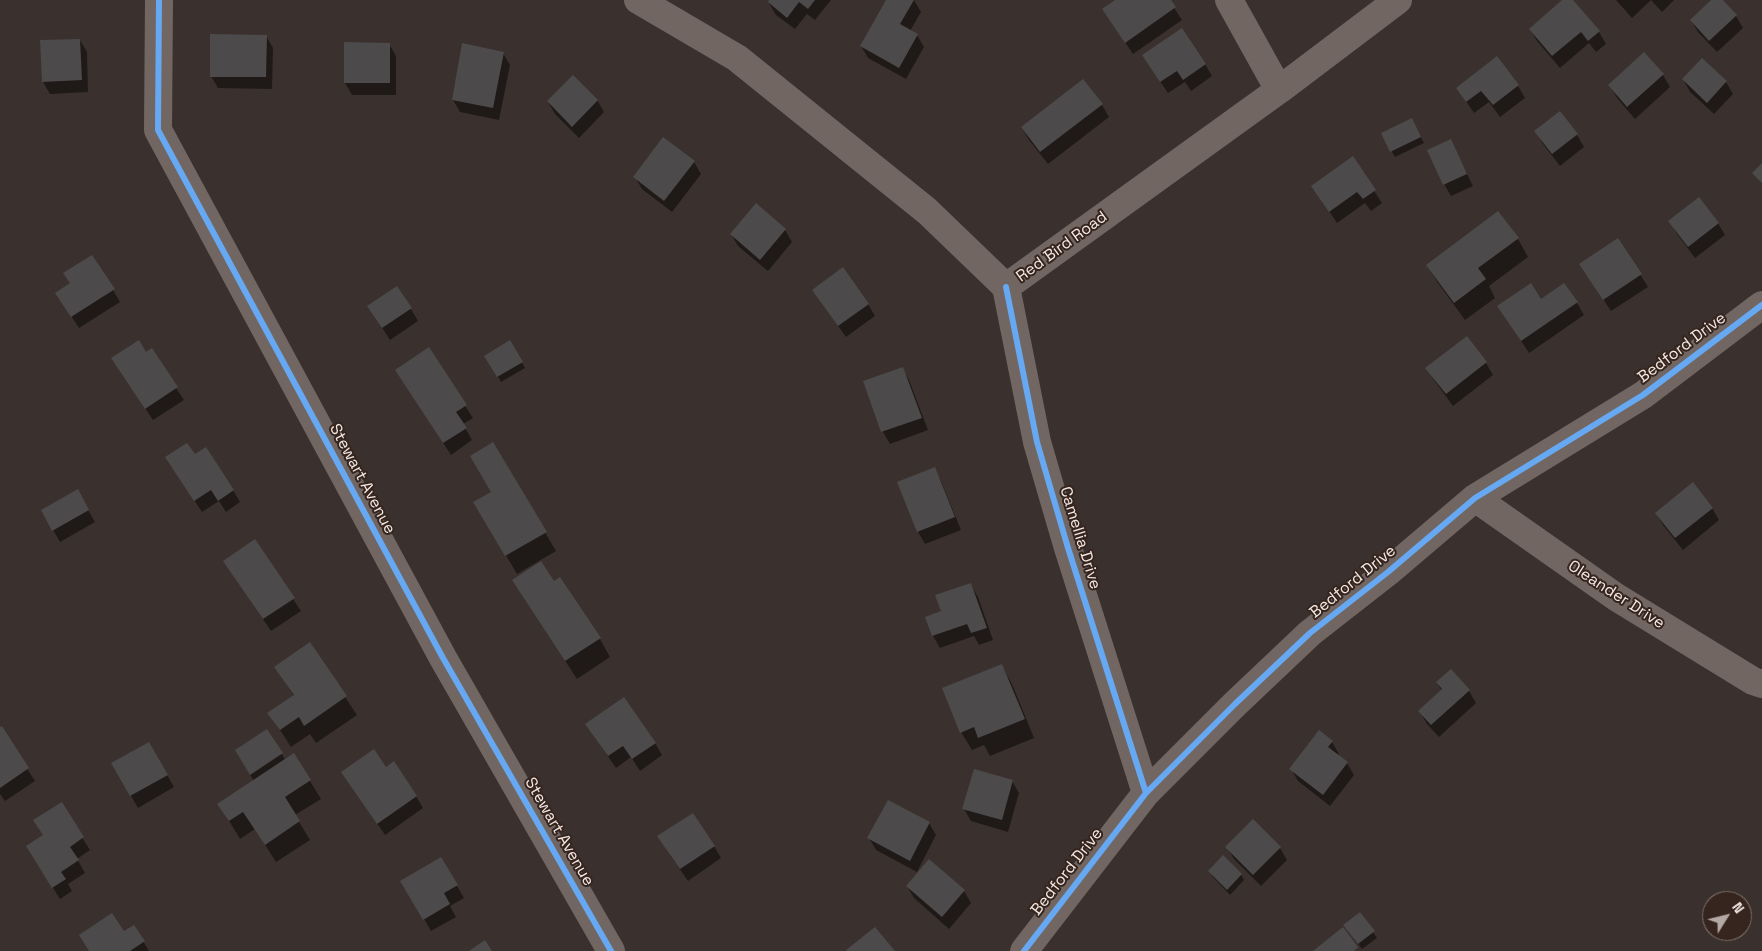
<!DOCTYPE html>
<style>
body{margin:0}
#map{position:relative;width:1762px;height:951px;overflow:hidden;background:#3a312e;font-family:"Space Grotesk",sans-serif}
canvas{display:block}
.north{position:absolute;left:1702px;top:891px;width:50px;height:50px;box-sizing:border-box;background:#35251e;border:1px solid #81736d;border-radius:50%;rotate:54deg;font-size:14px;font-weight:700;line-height:20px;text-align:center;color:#f4e8e3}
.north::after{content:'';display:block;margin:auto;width:18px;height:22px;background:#b3a8a4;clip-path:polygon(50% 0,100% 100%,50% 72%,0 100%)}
</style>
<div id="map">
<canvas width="1762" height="951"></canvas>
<div class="north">N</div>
</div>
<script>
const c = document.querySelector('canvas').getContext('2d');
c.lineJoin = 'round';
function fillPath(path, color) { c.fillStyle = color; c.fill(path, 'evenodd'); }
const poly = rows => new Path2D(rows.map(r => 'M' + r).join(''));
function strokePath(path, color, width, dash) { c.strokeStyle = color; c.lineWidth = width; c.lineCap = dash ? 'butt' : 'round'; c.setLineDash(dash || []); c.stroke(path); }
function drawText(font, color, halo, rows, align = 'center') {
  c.font = font + ' "Space Grotesk",sans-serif'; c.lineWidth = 4; c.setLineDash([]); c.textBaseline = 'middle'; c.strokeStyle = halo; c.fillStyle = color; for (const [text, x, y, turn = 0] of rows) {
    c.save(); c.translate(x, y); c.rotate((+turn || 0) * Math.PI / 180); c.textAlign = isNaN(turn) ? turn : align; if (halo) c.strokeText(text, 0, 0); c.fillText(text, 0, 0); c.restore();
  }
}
const shadow = poly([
 [771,0,831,0,815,20,807,14,795,29,776,15,769,3],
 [888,0,914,0,921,12,910,31,917,35,924,47,906,79,868,58,861,46],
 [1117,0,1169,0,1182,20,1133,54,1103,10],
 [1564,0,1572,0,1599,32,1606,44,1596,52,1589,43,1560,68,1537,41,1530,29],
 [1616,0,1674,0,1662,12,1651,0,1632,18],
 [1713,0,1722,0,1736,16,1743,28,1717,52,1698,32,1691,20],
 [266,36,273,48,272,89,218,88,211,76],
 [80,40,87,52,88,92,50,94,43,82],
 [389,44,396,56,396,95,352,95,345,83],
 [503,53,510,65,499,120,460,112,453,100],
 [1497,58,1518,86,1525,98,1500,117,1489,102,1474,113,1457,88],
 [1205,64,1212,76,1191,91,1185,82,1168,93,1151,68],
 [1663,75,1670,87,1635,119,1617,98,1610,86],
 [1683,79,1726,82,1733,94,1714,114,1690,92],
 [597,100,604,112,579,138,555,114,548,102],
 [1102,105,1109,117,1048,164,1029,140,1022,128],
 [1411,120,1424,143,1395,157,1382,134],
 [1536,132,1577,135,1584,147,1560,166,1543,144],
 [1450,140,1473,186,1451,196,1444,184],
 [1353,158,1382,203,1371,211,1365,203,1337,223,1312,186],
 [694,162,701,174,672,212,642,189,635,177],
 [756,205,785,230,792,242,768,271,738,246,731,234],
 [1670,222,1718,223,1725,235,1695,258,1677,234],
 [1518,239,1528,257,1489,286,1495,298,1465,320,1438,283,1427,265],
 [1618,239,1648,287,1611,311,1588,276],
 [71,284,113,290,120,302,79,328,64,305],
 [821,302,868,304,875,316,846,337],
 [1577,303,1584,315,1529,353,1499,307],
 [369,307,411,309,418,321,390,340],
 [1466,338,1486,363,1493,375,1453,406,1434,380,1427,368],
 [510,342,525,368,501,382,486,356],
 [428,349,473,418,463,424,472,440,451,455,404,382],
 [151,350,184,400,153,420,120,371],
 [902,368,909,380,928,430,890,444,883,432,865,382],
 [493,444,556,551,517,574,475,503,493,492],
 [934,468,941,481,961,530,925,544,918,532,898,483],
 [174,469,233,490,240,502,226,512,219,501,202,512],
 [77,491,95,522,60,542,42,511],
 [1712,508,1719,520,1683,550,1663,525,1656,513],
 [255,541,301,611,271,631,232,573],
 [554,582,600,639,610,657,577,679,524,598],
 [971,585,978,597,993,640,979,645,974,636,940,648,933,636,942,612],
 [310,644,357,715,316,743,310,734,291,747,269,713,294,696,276,667],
 [1002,666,1012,684,1034,738,990,756,984,745,972,750,961,732],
 [1437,683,1469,691,1476,703,1439,737,1427,724,1420,712,1442,691],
 [0,728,1,728,35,781,5,801,0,794],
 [594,736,655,743,662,755,640,771,631,757,616,768],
 [1332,742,1339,754,1338,756,1347,763,1354,775,1330,806,1298,781,1291,769],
 [149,743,174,787,138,808,113,764],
 [282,754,285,760,294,755,321,799,295,815,310,840,276,862,255,829,240,839,219,804,254,781,243,763],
 [386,769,416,796,423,808,385,835,342,772],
 [1012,781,1019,793,1008,832,971,821,964,809],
 [61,804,90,850,77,859,85,873,68,884,72,891,60,899,34,858,44,835],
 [929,823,936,835,917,872,876,850,869,838],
 [714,846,721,858,688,881,666,849],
 [1227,847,1280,848,1287,860,1261,886,1234,859],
 [441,859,464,898,450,906,456,917,431,931,402,881],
 [930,860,964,891,971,903,949,929,914,898,907,886],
 [1209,871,1241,874,1244,880,1230,895,1213,877],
 [134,926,149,951,90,951,123,933],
 [1348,931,1373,932,1377,938,1362,949]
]);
const building = poly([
 [769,0,815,0,808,9,799,2,787,18,768,2],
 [886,0,914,0,900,24,918,34,899,68,860,46],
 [1115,0,1171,0,1176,7,1125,43,1102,9],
 [1562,0,1573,0,1600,31,1588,41,1581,32,1552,56,1529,29],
 [1711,0,1723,0,1737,15,1709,41,1690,20],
 [1182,28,1206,64,1183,80,1177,71,1160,82,1142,55],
 [210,34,267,35,266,77,210,77],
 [80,39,82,80,42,82,40,40],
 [344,42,390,43,390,83,344,83],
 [462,43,504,52,493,108,452,100],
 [1644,52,1664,74,1627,107,1608,85],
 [1497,56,1519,85,1493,105,1481,91,1466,102,1456,88],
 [1702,58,1727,81,1707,103,1682,79],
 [573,75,598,100,572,127,547,101],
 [1083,79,1103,104,1040,152,1021,127],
 [1560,111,1578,134,1552,154,1534,131],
 [1412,118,1421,137,1390,152,1381,133],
 [663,137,695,161,664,201,633,177],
 [1451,139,1467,174,1443,185,1427,150],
 [1353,156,1376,190,1363,199,1357,192,1329,212,1311,186],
 [1762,163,1762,183,1752,173],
 [1699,197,1719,223,1688,247,1668,221],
 [756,203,786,229,760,260,730,234],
 [1498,211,1519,238,1478,268,1486,279,1454,303,1426,265],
 [1618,238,1642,274,1603,300,1579,264],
 [92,255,115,289,71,317,55,293,70,283,63,273],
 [843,267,869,304,838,326,812,290],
 [1531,283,1541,299,1564,283,1578,302,1521,341,1497,306],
 [397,286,412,308,382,328,367,306],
 [1467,336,1487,362,1446,394,1425,368],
 [139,340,146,352,152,348,178,387,145,409,111,358],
 [510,340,523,362,497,377,484,356],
 [429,347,467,405,456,412,467,428,443,443,395,370],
 [903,367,922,418,881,432,863,381],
 [493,442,547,532,505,556,473,502,491,492,470,456],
 [187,443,195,454,206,447,234,490,218,501,211,490,194,501,165,457],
 [935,467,955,517,917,532,897,482],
 [1693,482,1713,508,1675,538,1655,513],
 [78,489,89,510,52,531,41,510],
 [255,539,295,598,263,619,223,561],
 [541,561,554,581,560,577,601,638,565,661,512,580],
 [971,583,987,628,971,633,967,624,932,636,925,617,941,611,935,595],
 [310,642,347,696,304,726,299,717,280,730,267,713,294,695,274,667],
 [1002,664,1025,719,978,738,974,727,960,733,942,688],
 [1451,669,1470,690,1431,725,1418,711,1442,689,1436,682],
 [624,697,656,743,632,759,623,746,608,756,585,724],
 [2,726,29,768,0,788,0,727],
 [267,729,283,753,250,775,235,750],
 [1319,730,1333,741,1328,747,1348,762,1323,795,1289,769],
 [149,742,168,775,130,796,111,763],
 [374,749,386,767,394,761,417,796,377,824,341,772],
 [294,753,311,780,285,797,300,821,265,845,243,812,229,821,217,804],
 [974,769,1013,780,1002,820,962,809],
 [888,800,930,822,910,861,867,838],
 [62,802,84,837,70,847,79,860,61,872,66,879,52,888,26,846,43,835,33,820],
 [693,813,715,846,680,869,657,836],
 [1253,819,1281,847,1253,875,1225,847],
 [1223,855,1242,874,1227,890,1208,871],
 [441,857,458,885,444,893,450,904,423,920,400,881],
 [929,859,965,890,942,917,906,886],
 [1360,912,1375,931,1358,944,1343,925],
 [112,913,124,931,134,925,145,941,130,951,89,951,79,935],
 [875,927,895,951,847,951,846,950],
 [1343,927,1358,947,1354,951,1313,951],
 [485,940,492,951,469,951]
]);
const minor = poly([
 [159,0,158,130,443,658,611,951],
 [638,0,737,58,927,211,1006,287],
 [1229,0,1279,90],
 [1006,287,1037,442,1068,548,1146,793],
 [1006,287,1279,90,1398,0],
 [1475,498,1616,597,1753,681,1762,684],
 [1024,951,1146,793,1235,704,1310,633,1388,572,1475,498,1643,395,1762,305]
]);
const cycleway = poly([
 [159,0,158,130,443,658,611,951],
 [1006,287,1037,442,1068,548,1146,793],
 [1024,951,1146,793,1235,704,1310,633,1388,572,1475,498,1643,395,1762,305]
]);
const streetNames = [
 ["Red Bird Road",1062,247,-36],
 ["Bedford Drive",1682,348,-37],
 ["Stewart Avenue",362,479,62],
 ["Camellia Drive",1080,538,73],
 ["Bedford Drive",1353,582,-39],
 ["Oleander Drive",1616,595,33],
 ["Stewart Avenue",559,832,60],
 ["Bedford Drive",1067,872,-52]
];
fillPath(shadow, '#0007');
fillPath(building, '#4d4a4c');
strokePath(minor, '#716662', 28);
strokePath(cycleway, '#66a8f1', 6);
drawText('16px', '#f4e8e3', '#35251e', streetNames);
</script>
